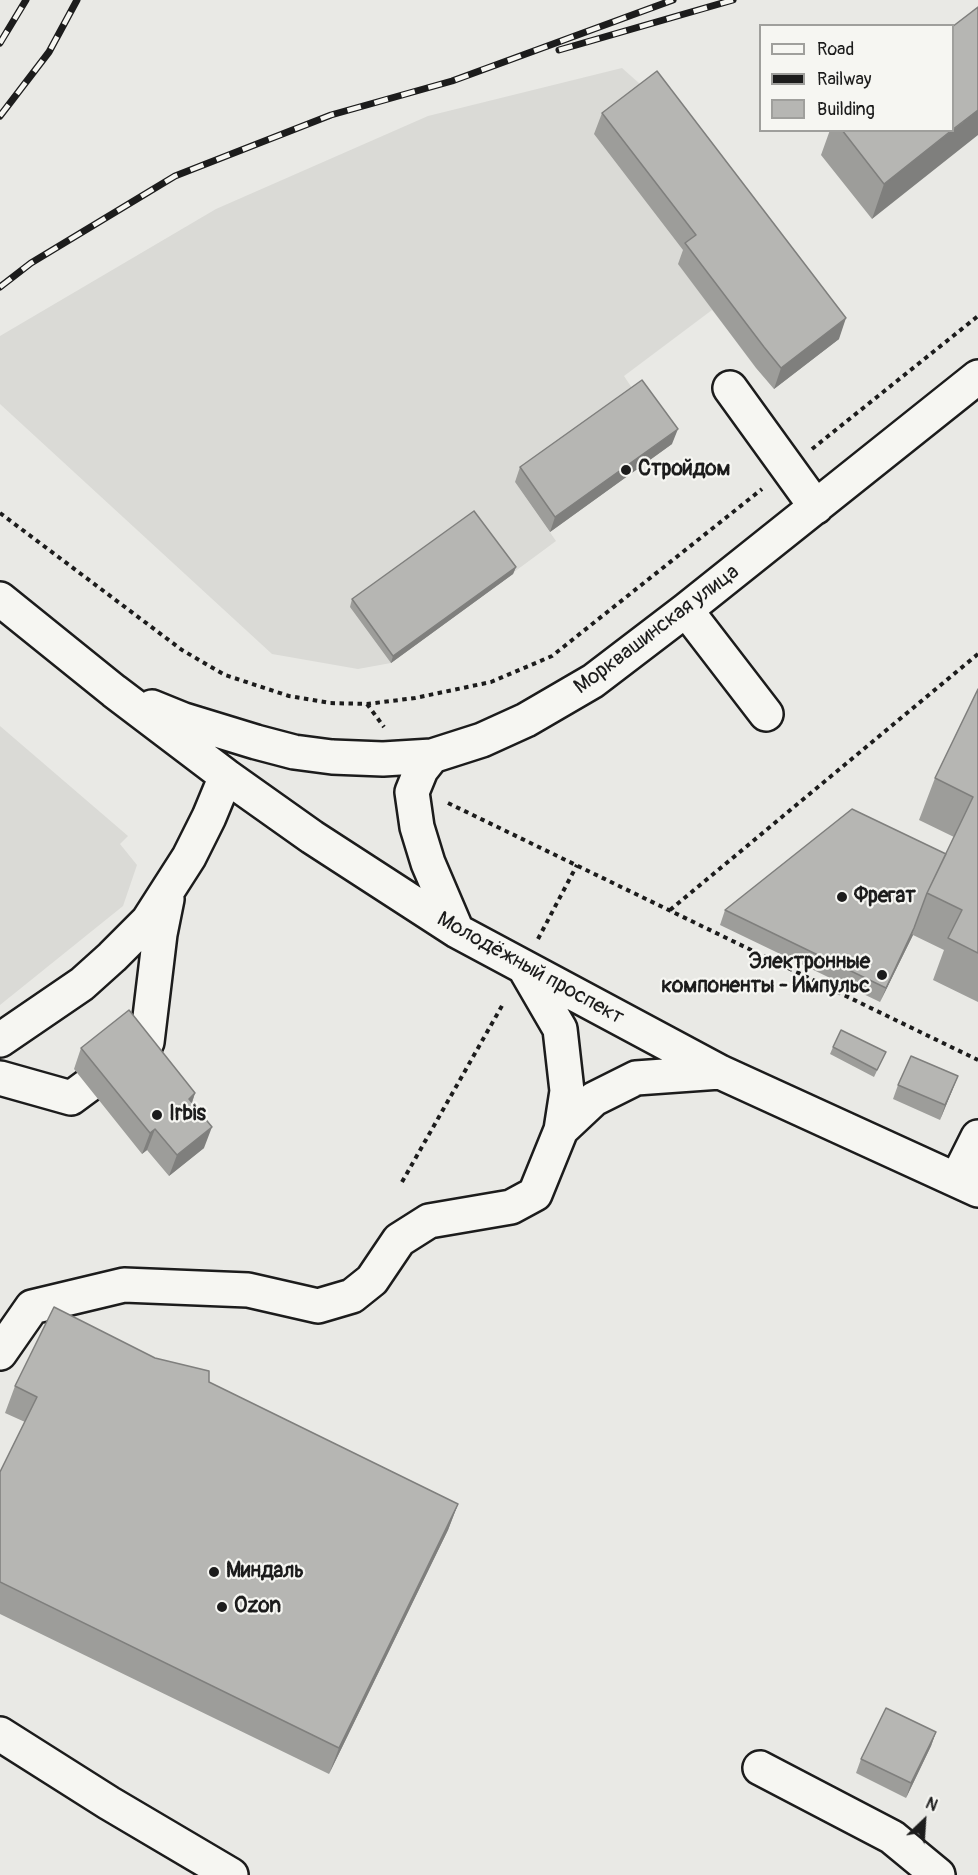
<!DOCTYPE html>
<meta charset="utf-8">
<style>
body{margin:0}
#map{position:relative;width:978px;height:1875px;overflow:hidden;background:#e9e9e5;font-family:Pangolin,sans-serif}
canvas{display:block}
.legend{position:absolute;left:759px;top:24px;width:195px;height:108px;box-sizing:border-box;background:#f6f6f2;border:2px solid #9f9f9c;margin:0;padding:8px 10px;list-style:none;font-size:18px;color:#1c1c1c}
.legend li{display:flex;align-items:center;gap:12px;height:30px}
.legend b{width:30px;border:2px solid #9f9f9c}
.north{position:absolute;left:894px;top:1791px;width:60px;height:60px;-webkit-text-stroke:4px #f6f6f2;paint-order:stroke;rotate:25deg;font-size:16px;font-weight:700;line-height:24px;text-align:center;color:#1c1c1c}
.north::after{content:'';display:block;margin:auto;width:21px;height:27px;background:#1c1c1c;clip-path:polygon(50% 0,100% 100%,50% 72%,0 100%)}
</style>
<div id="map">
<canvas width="978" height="1875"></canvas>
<ul class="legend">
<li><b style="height:8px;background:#f6f6f2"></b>Road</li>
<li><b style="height:8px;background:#1c1c1c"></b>Railway</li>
<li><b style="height:16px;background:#b6b6b3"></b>Building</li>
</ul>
<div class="north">N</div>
</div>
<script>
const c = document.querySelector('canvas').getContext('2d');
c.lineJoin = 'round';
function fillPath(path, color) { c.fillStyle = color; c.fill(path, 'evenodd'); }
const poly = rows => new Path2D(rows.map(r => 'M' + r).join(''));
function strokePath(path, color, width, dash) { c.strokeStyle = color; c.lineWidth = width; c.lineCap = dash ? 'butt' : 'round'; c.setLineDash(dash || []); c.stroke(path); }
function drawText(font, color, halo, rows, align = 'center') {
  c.font = font + ' Pangolin,sans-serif'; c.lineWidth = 4.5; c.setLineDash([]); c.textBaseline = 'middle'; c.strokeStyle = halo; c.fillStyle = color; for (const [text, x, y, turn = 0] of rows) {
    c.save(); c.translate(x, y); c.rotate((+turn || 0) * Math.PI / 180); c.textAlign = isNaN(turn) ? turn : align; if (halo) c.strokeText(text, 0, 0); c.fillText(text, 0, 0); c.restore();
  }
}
const built = poly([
 [622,68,649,92,839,339,774,389,712,310,624,376,636,394,515,482,556,541,391,663,358,669,272,654,0,404,0,336,216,209,428,116],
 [0,726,128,836,120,844,137,865,123,906,0,1005]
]);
const path = poly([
 [812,449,978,316],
 [0,513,182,650,225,675,289,696,330,703,367,704,415,698,491,682,552,656,762,489],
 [367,704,384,727],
 [448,803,978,1060],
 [670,910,978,654],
 [538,939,577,865],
 [402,1182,503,1004]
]);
const minor = poly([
 [730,388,816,507],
 [0,599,114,691,226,776,312,837,457,931,720,1072,978,1190],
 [686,610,766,714],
 [152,707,184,720,256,742,294,752,332,757,383,759,432,756,482,740,526,720,593,681,686,610,978,377],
 [432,756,421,770,412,792,417,827,428,863,457,931],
 [0,1040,82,984,112,957,148,921,189,857,209,817,226,776],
 [0,1078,71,1098,147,1042,160,934,167,899],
 [561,1130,594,1099,636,1078,720,1072],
 [957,1179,978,1137],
 [0,1353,32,1307,124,1285,248,1290,318,1306,352,1296,372,1280,399,1240,429,1221,511,1207,535,1194,561,1130,567,1091,560,1029,524,967],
 [0,1734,109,1803,231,1875],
 [760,1768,892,1837,938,1875]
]);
const rail = poly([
 [0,43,26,0],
 [559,50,733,0],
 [0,116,49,52,77,0],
 [0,287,31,263,175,176,331,115,452,81,673,0]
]);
const wall = poly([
 [602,113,839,339,774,389,756,368,678,264,683,250,594,134],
 [830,130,952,130,872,219,821,155],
 [672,444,550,532,515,482,520,467],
 [516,567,513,574,391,663,350,607,352,599],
 [978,689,978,1002,933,980,944,950,913,935,880,1002,720,925,725,910,946,854,954,837,919,820,935,778],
 [833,1047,886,1052,874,1077,830,1054],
 [81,1048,195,1093,192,1103,204,1148,169,1176,147,1150,142,1154,74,1069],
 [958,1076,940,1120,893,1099,898,1085],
 [155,1358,209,1382,458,1504,448,1530,329,1774,0,1614,0,1472,25,1422,5,1413,15,1386],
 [936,1732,931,1746,906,1798,856,1773,861,1759]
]);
const shadedWall = poly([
 [978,110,978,135,872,219,884,184],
 [846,318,839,339,774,389,781,368],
 [678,429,672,444,550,532,555,517],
 [516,567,513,574,391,663,393,656],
 [914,928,912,934,913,935,880,1002,886,988],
 [958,1076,952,1091,940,1120,945,1105],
 [195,1093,188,1114,189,1099],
 [212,1127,204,1148,169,1176,177,1155],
 [155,1129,147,1150,142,1154,150,1133],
 [458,1504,448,1530,329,1774,339,1748],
 [936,1732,931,1746,906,1798,911,1783]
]);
const building = poly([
 [978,7,978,110,952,130,952,27,978,7],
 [657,71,846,318,781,368,764,347,685,243,696,235,602,113,657,71],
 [842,130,952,130,884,184,842,130],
 [642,380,678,429,555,517,520,467,642,380],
 [474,511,516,567,393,656,352,599,474,511],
 [978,689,978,953,948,938,962,910,927,893,973,797,935,778,978,689],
 [852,809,946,854,927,893,914,928,886,988,725,910,852,809],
 [129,1010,195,1093,189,1099,212,1127,177,1155,155,1129,150,1133,81,1048,129,1010],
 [841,1030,886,1052,877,1070,833,1047,841,1030],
 [911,1056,958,1076,945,1105,898,1085,911,1056],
 [54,1307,155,1358,209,1371,209,1382,458,1504,339,1748,0,1582,0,1472,37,1397,15,1386,54,1307],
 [886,1708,936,1732,911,1783,861,1759,886,1708]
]);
const markers = [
 [626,470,6,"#1c1c1c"],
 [842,897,6,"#1c1c1c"],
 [882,975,6,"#1c1c1c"],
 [157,1115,6,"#1c1c1c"],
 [214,1572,6,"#1c1c1c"],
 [222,1607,6,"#1c1c1c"]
];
const poiNames = [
 ["Стройдом",638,470],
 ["Фрегат",854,897],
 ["Электронные",870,963,"right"],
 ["компоненты - Импульс",870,987,"right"],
 ["Irbis",169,1115],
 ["Миндаль",226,1572],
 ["Ozon",234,1607]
];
const streetNames = [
 ["Морквашинская улица",657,630,-37],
 ["Молодёжный проспект",530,969,29]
];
fillPath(built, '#dadad6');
strokePath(minor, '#1c1c1c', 38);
strokePath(path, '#1c1c1c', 4, [4.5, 4.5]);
strokePath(minor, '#f6f6f2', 33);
strokePath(rail, '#1c1c1c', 7);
strokePath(rail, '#f6f6f2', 4.5, [14]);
fillPath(wall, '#9d9d9a');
fillPath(shadedWall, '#7f7f7d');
fillPath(building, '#b6b6b3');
strokePath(building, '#7f7f7d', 1.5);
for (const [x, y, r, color] of markers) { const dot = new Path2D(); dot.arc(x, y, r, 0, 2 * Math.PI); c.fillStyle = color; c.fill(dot); strokePath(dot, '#f6f6f2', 2); }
drawText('bold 21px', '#1c1c1c', '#f6f6f2', poiNames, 'left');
drawText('21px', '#1c1c1c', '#f6f6f2', streetNames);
</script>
